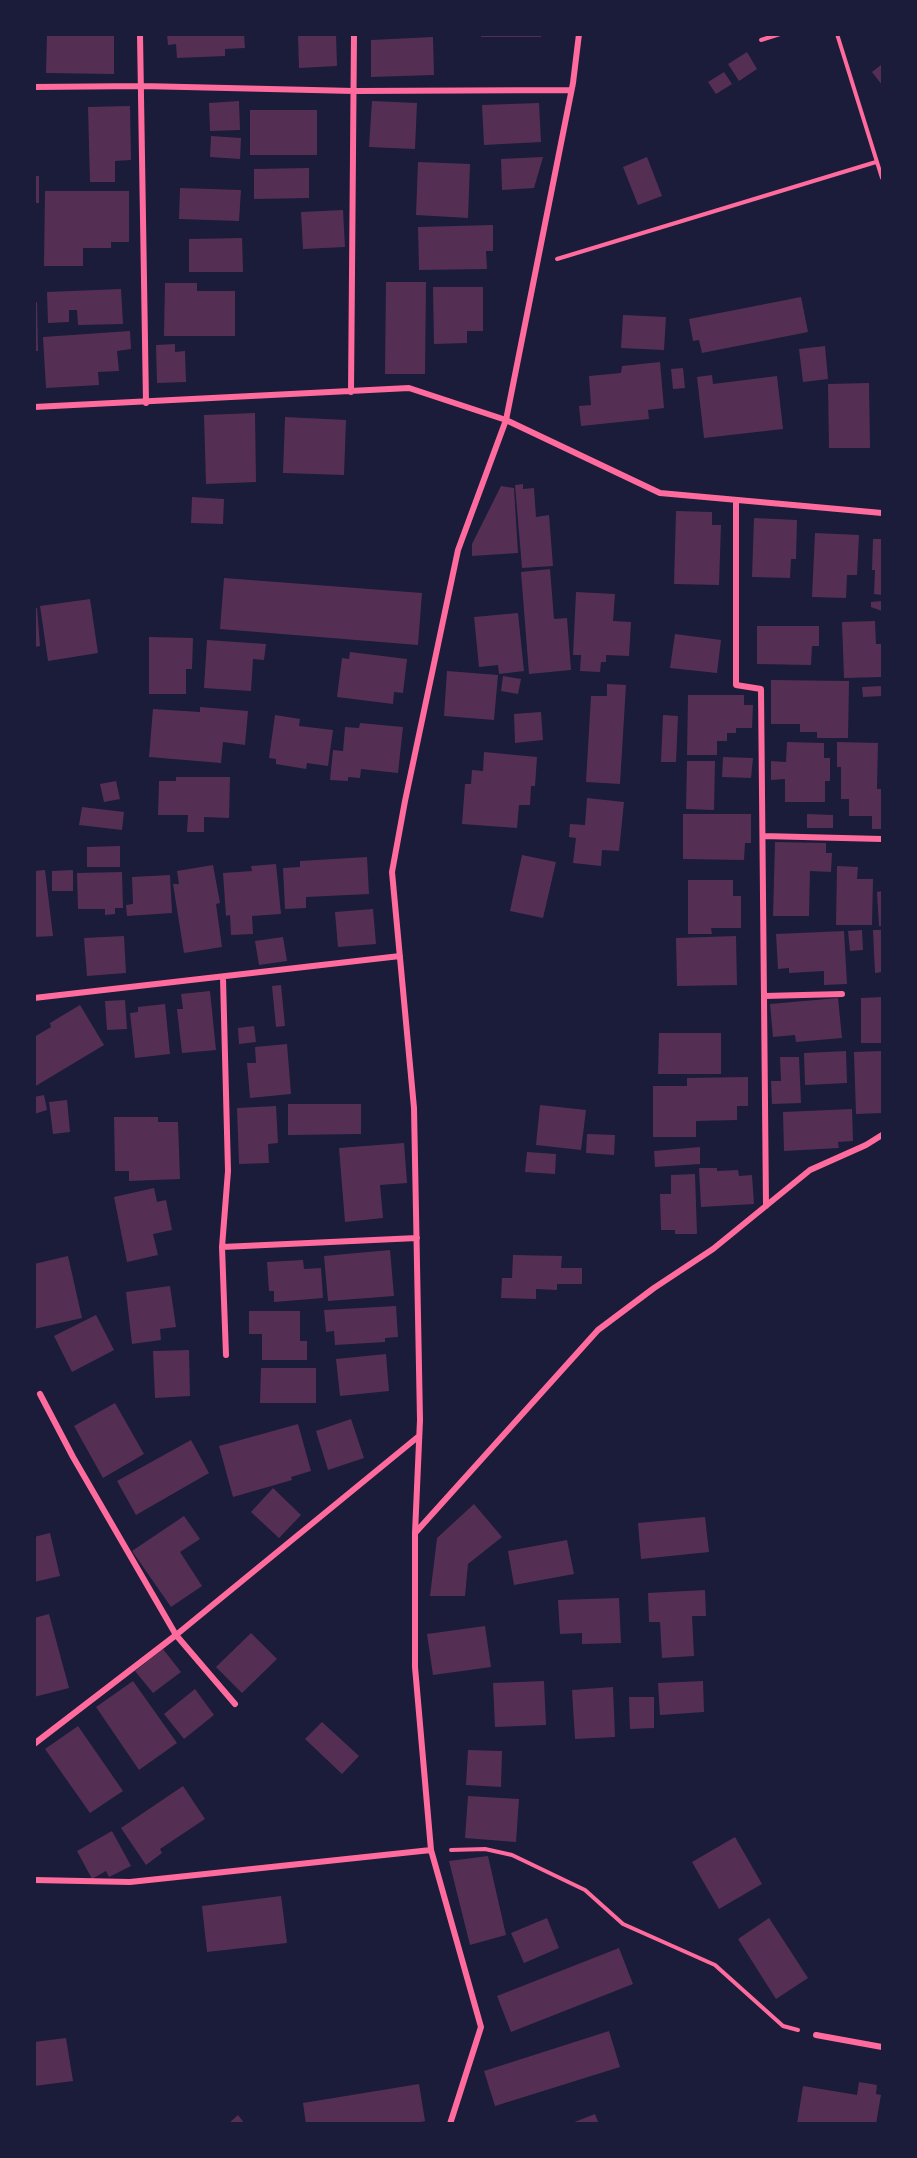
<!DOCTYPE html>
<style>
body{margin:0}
#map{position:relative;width:917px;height:2158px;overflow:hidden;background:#1b1b3a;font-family:Spectral,serif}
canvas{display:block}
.frame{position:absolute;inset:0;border:36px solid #1b1b3a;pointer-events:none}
</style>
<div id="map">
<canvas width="917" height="2158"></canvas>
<div class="frame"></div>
</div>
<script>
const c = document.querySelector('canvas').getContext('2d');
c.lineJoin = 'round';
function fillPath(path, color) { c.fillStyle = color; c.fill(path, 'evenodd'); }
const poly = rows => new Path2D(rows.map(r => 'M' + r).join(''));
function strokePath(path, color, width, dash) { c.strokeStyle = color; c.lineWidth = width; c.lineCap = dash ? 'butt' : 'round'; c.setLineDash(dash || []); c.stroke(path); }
const building = poly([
 [47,34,114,34,114,74,46,73],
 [167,34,244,34,245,48,225,49,225,56,177,58,176,44,168,45],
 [298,34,336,34,337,66,299,68],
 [481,34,541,34,541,37,481,37],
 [433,37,434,75,371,77,371,40],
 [747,52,757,69,739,81,728,64],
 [881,65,882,67,882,85,872,72],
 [724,72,732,84,716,94,708,82],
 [239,101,240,130,210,131,209,103],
 [372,101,417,103,415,149,369,147],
 [539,103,541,142,484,145,482,105],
 [130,106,131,160,115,161,115,182,90,182,88,107],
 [250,110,317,110,317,155,250,155],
 [211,136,241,138,240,159,210,157],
 [543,157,534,188,502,190,501,159],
 [647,157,662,196,638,205,623,167],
 [418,162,470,164,468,218,416,215],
 [309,168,309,198,254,199,254,169],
 [34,176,39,176,39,203,34,203],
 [180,188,241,190,239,221,179,219],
 [45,191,129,191,129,242,111,242,111,248,83,248,83,266,44,266],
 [343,210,345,247,303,249,301,212],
 [493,225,493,251,486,251,487,269,419,270,418,227],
 [242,238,243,272,189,272,189,239],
 [386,282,426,282,425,374,385,374],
 [165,283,197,283,197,291,235,291,235,336,164,336],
 [433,287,483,287,483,331,467,331,467,343,434,344],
 [121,289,123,324,78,325,77,310,69,310,69,322,48,323,47,292],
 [801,297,808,332,702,353,699,340,693,341,689,319],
 [34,302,37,302,38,351,34,351],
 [623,315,666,317,664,350,621,348],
 [130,331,131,349,117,351,119,371,98,372,99,385,46,388,43,337],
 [175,344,175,352,185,351,186,382,157,383,156,345],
 [825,346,828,379,803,382,799,349],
 [660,362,664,408,648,410,649,419,581,426,579,406,591,405,589,376,621,373,622,366],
 [683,368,685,388,673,389,671,369],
 [712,375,713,384,777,376,783,429,704,438,697,377],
 [869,383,870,448,829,448,828,384],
 [255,413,256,482,206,484,204,415],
 [285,417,346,420,344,475,283,473],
 [523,484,523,489,534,488,536,517,549,515,553,566,522,568,515,485],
 [501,486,514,488,518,553,472,556,472,544],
 [192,497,224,499,223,524,191,523],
 [676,511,712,512,712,525,721,525,719,585,674,584],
 [754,518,797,520,796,559,791,559,790,578,752,577],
 [815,533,859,535,857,575,847,575,846,598,812,597],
 [873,539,882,539,882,595,874,594,875,570,872,570],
 [550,569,554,619,567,618,571,670,529,674,521,572],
 [224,578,422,593,418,645,220,629],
 [576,592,615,594,613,621,631,622,629,656,606,655,606,662,601,662,600,672,580,671,581,655,573,655],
 [90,599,98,653,48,661,40,606],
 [882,601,882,611,871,607,871,602],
 [34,608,37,608,40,646,34,647],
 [518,613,524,671,499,674,498,665,479,667,474,617],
 [875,621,876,644,882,644,882,677,844,678,842,622],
 [757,626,819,626,819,646,812,646,811,665,757,664],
 [675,634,721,640,717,673,670,668],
 [149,637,193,638,192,669,186,669,186,694,149,694],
 [207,640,266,644,264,660,253,659,251,691,204,688],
 [350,652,407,659,403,693,394,692,393,704,337,697,342,658,349,659],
 [447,671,498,675,494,720,444,716],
 [503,676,521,679,518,694,501,691],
 [771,680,849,681,848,738,817,738,817,732,800,732,800,724,771,724],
 [607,684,626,685,620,784,586,782,591,696,607,696],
 [882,686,882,696,863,697,862,687],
 [688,695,744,695,744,705,753,705,752,728,736,728,736,733,727,733,727,741,717,741,717,755,687,755],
 [200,707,248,711,245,745,223,742,221,763,149,757,153,709,200,712],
 [541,712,543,740,515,743,514,714],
 [275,715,300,719,299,726,333,730,328,766,307,763,306,769,276,764,276,759,269,758],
 [663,715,678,716,676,762,661,762],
 [360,723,403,727,398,773,361,769,360,778,348,777,348,781,330,780,333,750,343,751,345,727,359,728],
 [787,742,824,743,824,758,830,758,830,781,825,781,825,802,785,802,785,779,771,780,771,761,786,762],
 [837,742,878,743,877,789,882,789,882,829,872,829,872,816,849,816,849,799,841,799,841,767,837,767],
 [484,752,537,757,535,786,531,786,530,805,519,805,517,828,462,824,465,784,471,784,472,770,483,771],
 [723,757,753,758,751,778,722,777],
 [687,761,715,761,714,810,686,809],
 [176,777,230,777,229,818,204,817,204,832,187,832,188,815,158,815,159,781,176,781],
 [116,781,120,799,104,802,100,784],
 [587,798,624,802,619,851,602,850,601,866,573,863,576,838,569,837,570,824,585,825],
 [82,807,124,812,122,830,79,825],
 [683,814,751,814,751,843,745,843,744,860,683,859],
 [807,814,833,815,833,828,807,828],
 [775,842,826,843,826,853,832,853,831,872,810,871,809,916,773,916],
 [120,846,120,867,87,867,87,847],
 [522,855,556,862,543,918,510,911],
 [367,857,369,894,306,897,306,908,285,909,283,868,300,867,300,861],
 [276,864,281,914,252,916,253,934,231,935,230,915,226,916,223,873,252,871,251,866],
 [213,865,220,903,216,904,222,947,184,953,173,884,179,884,177,871],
 [837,866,858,867,857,879,873,879,872,925,836,925],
 [45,870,53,936,34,937,34,871],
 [73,870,73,891,52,891,52,871],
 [122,872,123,908,115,908,115,914,105,915,105,909,78,909,77,873],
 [170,875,172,913,127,916,126,905,133,904,132,877],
 [688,880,733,880,733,896,741,896,741,928,711,928,712,934,688,934],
 [882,891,882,926,879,926,877,892],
 [373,909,376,944,338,947,335,912],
 [862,930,863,950,850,951,848,931],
 [873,930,882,930,882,972,875,973],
 [844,931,847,984,824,985,824,971,789,973,789,968,778,969,776,934],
 [124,936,126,973,87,976,84,938],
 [736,936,737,985,677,986,676,938],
 [283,937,287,961,259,965,255,941],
 [281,985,285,1026,276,1027,272,986],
 [210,991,216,1050,182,1053,177,1009,183,1009,181,994],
 [882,997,882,1043,861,1043,861,998],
 [838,998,842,1038,796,1042,795,1035,773,1037,770,1004],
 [125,1000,127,1029,107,1030,105,1001],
 [165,1004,170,1054,135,1058,130,1013,138,1012,138,1007],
 [80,1005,104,1045,34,1087,34,1037,51,1027,50,1023],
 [254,1026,256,1042,239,1044,238,1028],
 [659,1033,721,1033,721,1074,658,1074],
 [287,1044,291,1094,250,1098,247,1063,256,1063,255,1047],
 [846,1051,847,1083,805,1085,804,1053],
 [882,1051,882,1113,856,1114,854,1052],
 [780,1057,799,1057,801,1103,772,1104,771,1081,781,1081],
 [748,1077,748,1106,737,1106,737,1120,696,1121,696,1137,653,1137,653,1086,687,1086,687,1078],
 [44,1095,47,1110,34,1114,34,1097],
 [67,1100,70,1132,53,1134,49,1102],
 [288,1104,361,1104,361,1134,288,1135],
 [540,1105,586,1110,581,1150,536,1145],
 [276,1106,278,1143,268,1144,269,1163,239,1164,237,1108],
 [852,1109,853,1141,838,1142,839,1148,784,1151,783,1112],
 [114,1117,158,1117,158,1122,178,1122,180,1179,129,1181,129,1171,115,1171],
 [587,1134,615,1135,614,1155,586,1153],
 [404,1143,407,1183,380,1185,383,1218,345,1222,339,1148],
 [700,1147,700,1164,655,1167,654,1151],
 [527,1152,556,1154,555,1174,525,1172],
 [699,1168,717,1168,717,1171,738,1170,739,1176,752,1175,754,1204,701,1207],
 [695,1174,697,1234,675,1234,675,1230,661,1230,660,1194,671,1194,671,1175],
 [154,1188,157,1202,166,1200,172,1230,153,1234,158,1255,127,1262,114,1197],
 [390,1250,394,1296,328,1301,324,1256],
 [513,1255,562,1256,561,1268,582,1268,582,1284,557,1284,557,1290,536,1289,536,1299,501,1298,502,1278,512,1278],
 [68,1256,82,1318,34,1329,34,1264],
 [303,1260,304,1269,321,1268,323,1298,274,1302,274,1291,269,1291,267,1262],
 [170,1286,176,1327,160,1329,161,1340,132,1344,126,1292],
 [396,1306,398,1337,385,1338,385,1342,335,1345,334,1331,326,1332,324,1310],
 [249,1311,300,1311,300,1341,307,1341,307,1360,262,1360,262,1334,249,1334],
 [96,1315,114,1350,72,1372,54,1336],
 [189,1350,190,1396,155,1398,153,1351],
 [386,1354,389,1391,340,1396,336,1359],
 [261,1368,316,1368,316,1403,260,1403],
 [115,1403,144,1454,103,1478,74,1426],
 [351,1419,364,1458,328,1470,316,1431],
 [298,1424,311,1471,291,1477,292,1480,233,1497,219,1446],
 [191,1440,209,1473,136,1515,117,1481],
 [273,1488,301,1515,279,1538,251,1512],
 [474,1504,502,1537,468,1564,465,1596,430,1596,437,1538],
 [184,1516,200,1539,180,1552,202,1586,171,1607,132,1551],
 [705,1517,709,1552,641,1559,638,1523],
 [50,1533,60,1576,34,1582,34,1537],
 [567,1540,574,1574,514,1585,508,1551],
 [705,1590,706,1616,692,1616,694,1656,662,1658,660,1622,649,1622,648,1593],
 [619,1598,621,1643,582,1644,582,1633,560,1634,558,1600],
 [49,1614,69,1688,34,1697,34,1618],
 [485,1626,491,1667,433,1675,427,1634],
 [251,1633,277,1659,242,1693,216,1667],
 [163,1649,181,1672,153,1693,135,1671],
 [133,1681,177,1743,139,1770,96,1707],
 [544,1681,546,1725,495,1727,493,1683],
 [703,1681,704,1712,660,1715,658,1683],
 [613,1687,615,1737,575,1739,572,1690],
 [195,1689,214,1715,184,1739,164,1714],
 [629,1697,654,1697,654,1728,630,1729],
 [322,1722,359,1756,342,1774,305,1739],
 [78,1726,123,1791,90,1813,45,1749],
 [468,1750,502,1751,501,1787,466,1785],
 [183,1786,205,1819,160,1849,162,1853,146,1865,121,1828],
 [468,1796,519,1799,516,1842,465,1838],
 [112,1831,131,1866,109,1877,106,1871,92,1879,77,1851],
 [735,1837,762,1884,719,1909,692,1862],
 [488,1856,506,1935,470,1945,449,1861],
 [281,1896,287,1943,207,1952,202,1906],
 [547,1918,559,1948,524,1963,511,1933],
 [769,1918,808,1978,776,1999,738,1939],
 [619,1948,633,1984,511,2032,497,1996],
 [609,2031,620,2067,495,2106,484,2071],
 [66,2038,73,2081,34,2086,34,2042],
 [859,2082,877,2085,876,2094,881,2095,876,2124,797,2124,803,2086,857,2095],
 [419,2084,425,2121,412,2124,306,2124,303,2103],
 [595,2114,599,2124,572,2124,572,2123],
 [238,2115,245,2124,228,2124]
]);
const path = poly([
 [837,34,882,178],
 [761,40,780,34],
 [557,259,876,162],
 [451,1850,485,1849,512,1855,585,1890,623,1924,715,1965,783,2026,798,2030]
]);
const minor = poly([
 [140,34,146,403],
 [34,87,142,86,354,91,571,90],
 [351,392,354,34],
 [34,407,409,388,506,420,660,493,882,513],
 [736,500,736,685,761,689,766,1206],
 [763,836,882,839],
 [223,978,228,1171,222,1247,226,1355],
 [764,996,842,994],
 [34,998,400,956],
 [222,1247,417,1238],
 [40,1394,73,1457,176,1635,235,1704],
 [416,1532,598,1330,654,1288,713,1249,810,1170,866,1145,882,1135],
 [34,1744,176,1635,419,1436],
 [34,1880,130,1882,431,1850],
 [816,2035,882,2047],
 [450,2124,481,2027,431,1850,415,1667,415,1533,420,1420,414,1108,392,872,405,801,458,550,506,420,573,83,579,34]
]);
fillPath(building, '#542f53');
strokePath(path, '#ff6b9d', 4);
strokePath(minor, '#ff6b9d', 6);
</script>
